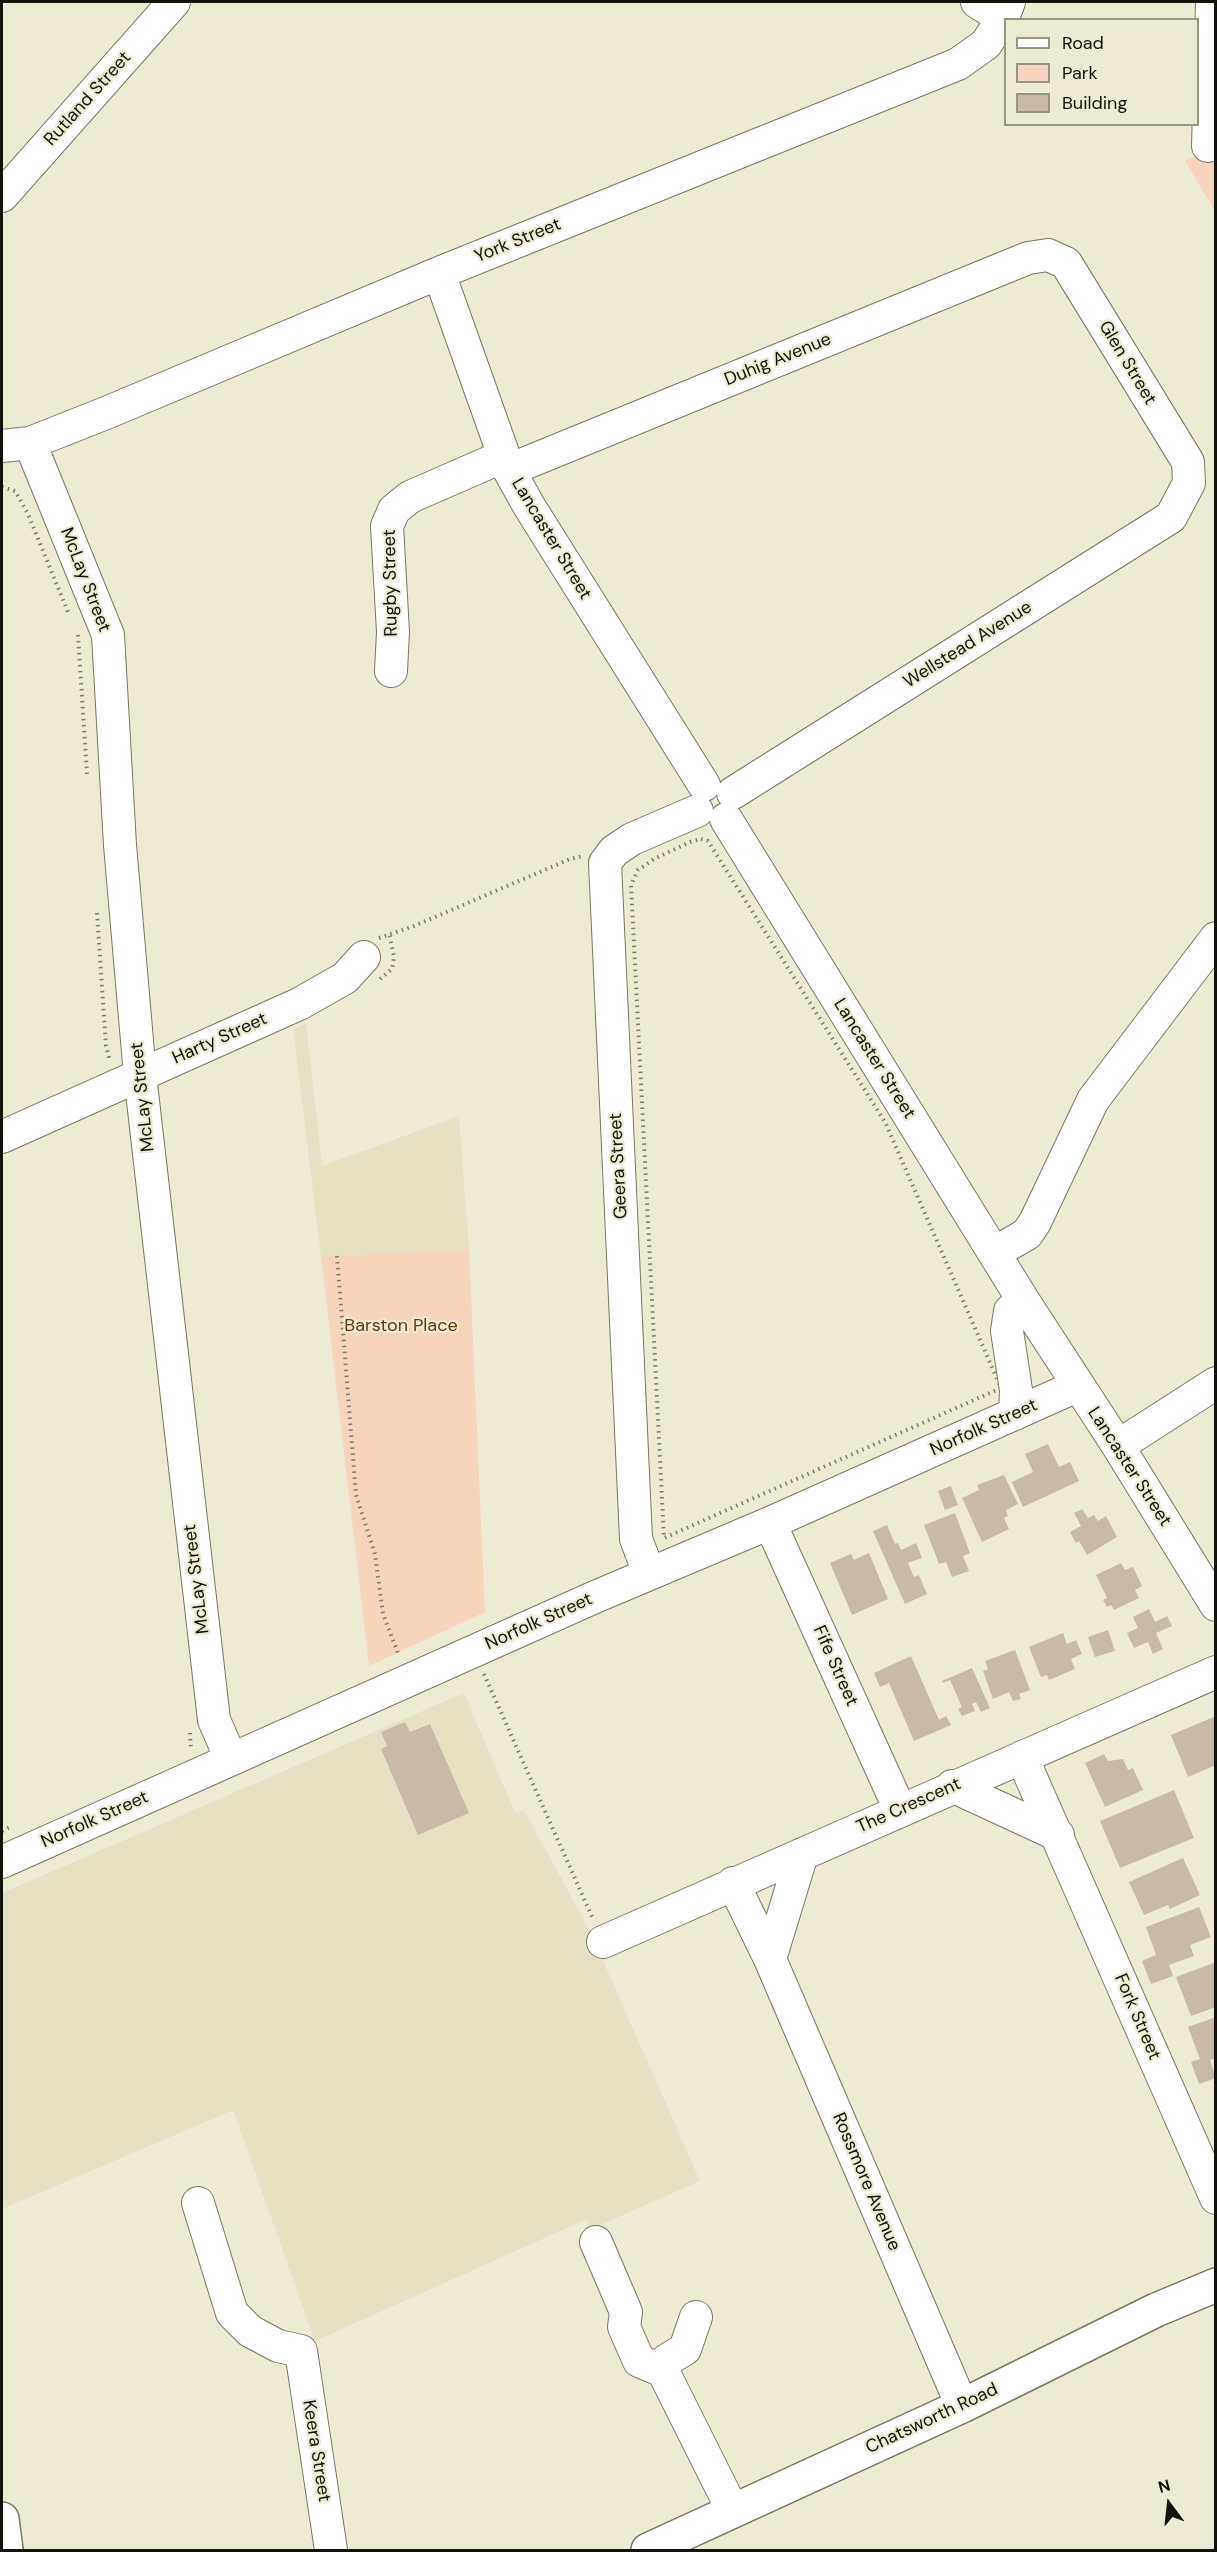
<!DOCTYPE html>
<style>
body{margin:0}
#map{position:relative;width:1217px;height:2552px;overflow:hidden;background:#eeebd5;font-family:"DM Sans",sans-serif}
canvas{display:block}
.frame{position:absolute;inset:0;border:3px solid #14130b;pointer-events:none}
.legend{position:absolute;left:1004px;top:18px;width:195px;height:108px;box-sizing:border-box;background:#eeebd5;border:2px solid #979584;margin:0;padding:8px 10px;list-style:none;font-size:18px;color:#14130b}
.legend li{display:flex;align-items:center;gap:12px;height:30px}
.legend b{width:30px;border:2px solid #979584}
.north{position:absolute;left:1139px;top:2474px;width:60px;height:60px;-webkit-text-stroke:4px #eeebd5;paint-order:stroke;rotate:345deg;font-size:16px;font-weight:700;line-height:24px;text-align:center;color:#14130b}
.north::after{content:'';display:block;margin:auto;width:21px;height:27px;background:#14130b;clip-path:polygon(50% 0,100% 100%,50% 72%,0 100%)}
</style>
<div id="map">
<canvas width="1217" height="2552"></canvas>
<div class="frame"></div>
<ul class="legend">
<li><b style="height:8px;background:#fff"></b>Road</li>
<li><b style="height:16px;background:#f6d5bb"></b>Park</li>
<li><b style="height:16px;background:#c7bba8"></b>Building</li>
</ul>
<div class="north">N</div>
</div>
<script>
const c = document.querySelector('canvas').getContext('2d');
c.lineJoin = 'round';
function fillPath(path, color) { c.fillStyle = color; c.fill(path, 'evenodd'); }
const poly = rows => new Path2D(rows.map(r => 'M' + r).join(''));
function strokePath(path, color, width, dash) { c.strokeStyle = color; c.lineWidth = width; c.lineCap = dash ? 'butt' : 'round'; c.setLineDash(dash || []); c.stroke(path); }
function drawText(font, color, halo, rows, align = 'center') {
  c.font = font + ' "DM Sans",sans-serif'; c.lineWidth = 4.5; c.setLineDash([]); c.textBaseline = 'middle'; c.strokeStyle = halo; c.fillStyle = color; for (const [text, x, y, turn = 0] of rows) {
    c.save(); c.translate(x, y); c.rotate((+turn || 0) * Math.PI / 180); c.textAlign = isNaN(turn) ? turn : align; if (halo) c.strokeText(text, 0, 0); c.fillText(text, 0, 0); c.restore();
  }
}
const built = poly([
 [306,1024,322,1166,459,1116,469,1250,321,1256,293,1029],
 [464,1693,515,1813,524,1810,590,1931,700,2181,591,2229,587,2219,315,2341,233,2110,2,2209,2,1893]
]);
const green = poly([
 [1215,147,1215,211,1185,161],
 [469,1250,485,1612,369,1666,321,1256]
]);
const building = poly([
 [1048,1444,1059,1467,1070,1462,1079,1481,1023,1507,1012,1482,1033,1472,1025,1454],
 [1004,1475,1018,1504,1006,1510,1008,1516,1004,1518,1009,1529,982,1542,962,1498,979,1490,977,1485],
 [951,1486,958,1505,945,1510,938,1491],
 [1082,1509,1088,1518,1094,1515,1098,1521,1106,1516,1117,1537,1087,1555,1079,1541,1076,1543,1070,1532,1081,1526,1074,1513],
 [955,1513,970,1553,963,1556,969,1571,952,1577,946,1562,939,1564,924,1525],
 [887,1525,895,1544,898,1543,901,1550,916,1543,922,1558,908,1563,914,1577,919,1575,927,1594,905,1604,873,1531],
 [869,1553,888,1599,852,1615,830,1563,851,1554,854,1560],
 [1121,1563,1125,1570,1133,1567,1142,1586,1135,1590,1139,1598,1114,1610,1111,1605,1107,1607,1103,1600,1107,1598,1096,1575],
 [1149,1609,1155,1622,1167,1616,1172,1626,1156,1633,1163,1649,1153,1654,1148,1642,1134,1648,1127,1633,1138,1628,1133,1617],
 [1108,1630,1115,1651,1095,1657,1088,1637],
 [1063,1633,1067,1644,1076,1640,1082,1654,1071,1659,1075,1669,1049,1680,1047,1675,1041,1677,1029,1647],
 [1015,1650,1030,1690,1019,1694,1021,1699,1013,1701,1009,1692,993,1699,983,1671,988,1669,985,1661],
 [911,1656,939,1720,946,1716,951,1725,914,1741,889,1683,880,1687,874,1673],
 [972,1668,990,1708,981,1712,976,1702,972,1704,975,1711,962,1716,958,1709,962,1707,950,1680,943,1683,942,1681],
 [1216,1716,1216,1765,1188,1777,1171,1735],
 [405,1722,410,1732,430,1724,469,1813,418,1835,381,1749,387,1746,381,1732],
 [1104,1754,1108,1761,1123,1759,1128,1770,1133,1768,1143,1790,1105,1807,1085,1763],
 [1174,1790,1194,1838,1120,1868,1100,1821],
 [1183,1858,1200,1895,1170,1909,1168,1905,1144,1915,1129,1882],
 [1199,1907,1211,1937,1190,1945,1194,1956,1169,1965,1173,1976,1151,1984,1142,1961,1156,1955,1146,1927],
 [1216,1962,1216,2007,1191,2016,1176,1977],
 [1216,2017,1216,2058,1210,2060,1216,2078,1199,2084,1191,2062,1200,2059,1188,2027]
]);
const path = poly([
 [2,487,15,491,28,514,68,612],
 [78,635,87,774],
 [701,839,708,841,885,1122,1001,1388,664,1538,631,885,638,870,654,859,690,842,701,839],
 [97,913,106,1046,110,1061],
 [379,938,414,926,570,859,583,856],
 [380,979,392,969,394,957,389,933],
 [337,1256,356,1495,375,1554,383,1614,399,1656],
 [484,1674,593,1919],
 [190,1733,191,1749],
 [2,1831,12,1826]
]);
const minor = poly([
 [977,2,1003,18],
 [1208,146,1212,2],
 [2,196,174,2],
 [439,273,509,470,529,506,704,785],
 [30,443,108,635,120,845,140,1075,214,1720,231,1759],
 [2,446,30,443,106,413,439,273,958,64,986,44,1003,18,1009,2],
 [509,470,1028,258,1048,255,1066,263,1188,462,1189,483,1171,517,733,793],
 [391,671,393,632,387,526,394,510,410,497,504,456],
 [726,819,1023,1300,1118,1446,1216,1605],
 [2,1137,299,1004,345,978,364,957],
 [994,1253,1027,1234,1035,1222,1093,1100,1216,938],
 [1015,1414,1016,1390,1007,1331,1010,1311,1023,1300],
 [1118,1446,1216,1383],
 [770,1523,900,1810],
 [649,1573,636,1539,605,863,614,851,632,839,697,811],
 [1022,1757,1216,2198],
 [952,1786,1058,1835],
 [2,1862,595,1597,770,1523,1077,1386],
 [733,1883,770,1959,962,2406],
 [603,1942,1216,1672],
 [770,1959,802,1854],
 [198,2203,232,2313,250,2331,278,2346,301,2351,331,2550],
 [596,2242,626,2312,624,2327,639,2361,663,2371,733,2511],
 [663,2371,667,2360,685,2349,696,2317]
]);
const major = poly([
 [2,2519,6,2550],
 [648,2550,962,2406,1156,2310,1216,2285]
]);
const streetNames = [
 ["Rutland Street",88,99,-48],
 ["York Street",518,241,-22],
 ["Duhig Avenue",778,360,-22],
 ["Glen Street",1127,363,59],
 ["Lancaster Street",551,539,59],
 ["McLay Street",85,580,69],
 ["Rugby Street",391,583,-91],
 ["Wellstead Avenue",968,645,-32],
 ["Harty Street",220,1039,-24],
 ["Lancaster Street",874,1059,58],
 ["McLay Street",143,1097,-96],
 ["Geera Street",619,1166,-93],
 ["Norfolk Street",984,1428,-24],
 ["Lancaster Street",1129,1467,57],
 ["McLay Street",197,1579,-97],
 ["Norfolk Street",539,1622,-24],
 ["Fife Street",835,1666,66],
 ["The Crescent",909,1806,-24],
 ["Norfolk Street",95,1820,-24],
 ["Fork Street",1137,2017,67],
 ["Rossmore Avenue",866,2182,67],
 ["Chatsworth Road",932,2419,-25],
 ["Keera Street",316,2451,81]
];
const parkNames = [
 ["Barston Place",401,1326]
];
fillPath(built, '#e6e1c3');
fillPath(green, '#f6d5bb');
fillPath(building, '#c7bba8');
strokePath(minor, '#7a7763', 34);
strokePath(major, '#7a7763', 36);
strokePath(path, '#807e6f', 4, [1.5, 4.5]);
strokePath(minor, '#fff', 32);
strokePath(major, '#fff', 33);
drawText('18px', '#14130b', '#eeebd5', streetNames);
drawText('18px', '#6b3900', '#eeebd5', parkNames);
</script>
